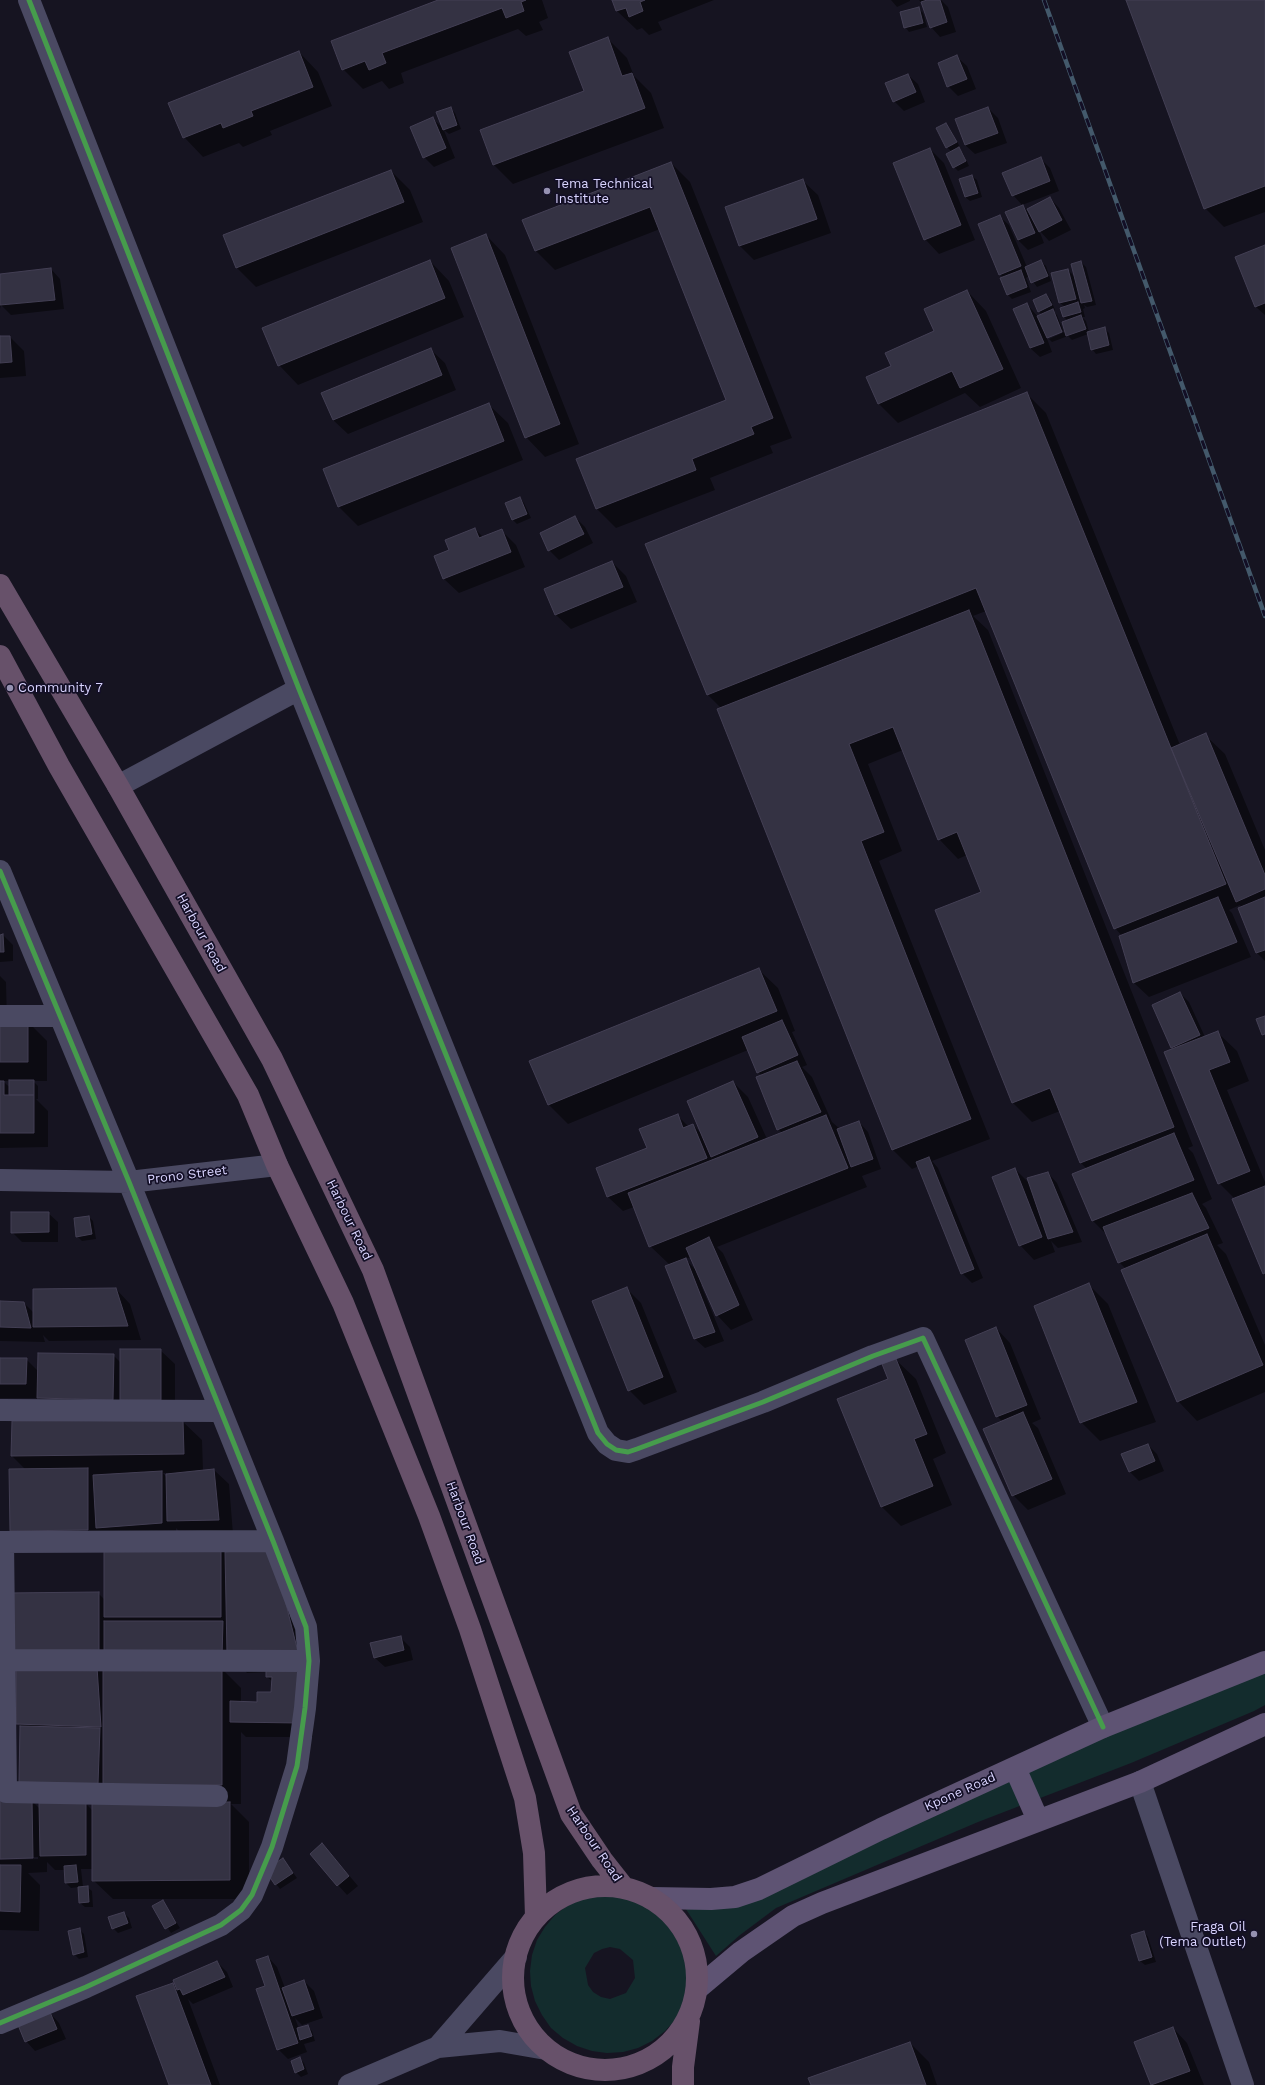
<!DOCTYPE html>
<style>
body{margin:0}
canvas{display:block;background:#161421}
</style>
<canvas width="1265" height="2085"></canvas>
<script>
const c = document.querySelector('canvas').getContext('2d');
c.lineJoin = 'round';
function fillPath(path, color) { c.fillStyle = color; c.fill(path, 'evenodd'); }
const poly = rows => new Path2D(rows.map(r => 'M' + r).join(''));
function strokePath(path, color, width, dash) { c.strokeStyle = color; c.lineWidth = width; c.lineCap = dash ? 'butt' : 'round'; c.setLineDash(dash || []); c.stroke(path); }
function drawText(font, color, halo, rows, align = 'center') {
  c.font = font + ' "Work Sans",sans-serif'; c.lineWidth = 3.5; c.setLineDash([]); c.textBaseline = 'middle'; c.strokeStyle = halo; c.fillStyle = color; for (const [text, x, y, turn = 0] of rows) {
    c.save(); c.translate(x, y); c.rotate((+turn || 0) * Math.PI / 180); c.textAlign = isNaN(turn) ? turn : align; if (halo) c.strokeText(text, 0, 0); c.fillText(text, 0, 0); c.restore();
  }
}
const green = poly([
 [1265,1669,1265,1705,1254,1711,1131,1763,978,1822,776,1908,740,1935,716,1956,684,1906,728,1905,919,1814],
 [613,1893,643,1901,669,1919,678,1931,685,1945,689,1960,690,1976,688,1992,683,2006,675,2020,665,2031,652,2041,638,2048,623,2052,607,2053,592,2051,577,2046,563,2038,551,2028,542,2015,535,2001,531,1986,530,1971,532,1955,537,1940,545,1927,555,1915,568,1905,582,1899,597,1894],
 [610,1947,620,1949,633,1960,635,1978,626,1993,610,1999,601,1997,593,1992,588,1985,585,1968,594,1953,602,1949]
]);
const shadow = poly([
 [441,0,542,0,548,18,539,22,543,30,526,36,518,29,401,73,404,83,389,89,382,81,363,89,343,69],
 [613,0,714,0,658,22,662,30,649,35,642,28,637,30,617,11],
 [891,0,910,0,910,1,897,7],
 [919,0,941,0,948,7,956,32,940,37,931,27,923,4],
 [1127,0,1265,0,1265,212,1224,227,1205,208],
 [918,8,923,13,927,27,909,32,905,27],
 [607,38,627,58,634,76,651,93,664,128,513,184,494,165,481,131,585,92],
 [299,52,318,72,332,106,270,131,272,135,243,147,239,143,203,157,184,137],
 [957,57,967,66,976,89,958,96,948,86],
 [908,75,918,84,925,102,904,111,894,101],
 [450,108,455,113,461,129,449,134,444,130],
 [988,108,998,118,1007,143,975,154,965,145],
 [433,119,443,128,455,158,434,167,424,157],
 [945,124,950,129,960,147,958,148,963,153,969,166,958,171,954,167,952,152,947,147],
 [930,149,944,163,975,240,939,254,925,239],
 [1040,158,1050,168,1059,191,1022,205,1013,195],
 [671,163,690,182,792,438,770,446,773,453,710,478,715,490,616,528,597,509,578,459,728,401,660,229,555,270,536,251,524,220],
 [391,171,410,190,423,222,256,287,237,268,225,236],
 [972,176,977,180,982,197,970,201,965,197],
 [803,181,818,195,831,233,754,260,740,246],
 [1050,198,1059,208,1071,230,1049,241,1039,230,1044,243,1028,250,1018,240,1007,213,1023,206,1030,213],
 [999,216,1009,225,1027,267,1041,262,1046,266,1051,281,1037,287,1029,276,1026,278,1031,292,1012,299,1008,295,1003,277,1000,274],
 [486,235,505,255,579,444,545,457,526,437],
 [1265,246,1265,315,1256,307,1236,258],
 [430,261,449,281,464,317,298,385,279,365],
 [1081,262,1086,267,1096,305,1087,307,1084,305,1085,308,1083,309,1085,317,1082,317,1086,321,1089,332,1104,328,1109,333,1113,350,1096,354,1092,349,1088,334,1072,340,1068,336,1052,342,1049,339,1064,332,1067,334,1068,321,1064,317,1061,308,1065,307,1060,303,1068,270,1076,278],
 [51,269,60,279,64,309,11,315,1,305,0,309,0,275],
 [967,291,986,311,1021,388,980,407,965,393,898,423,878,403,892,366,935,332],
 [1046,295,1051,300,1055,310,1053,311,1057,315,1063,330,1048,337,1048,338,1046,336,1052,352,1040,357,1030,348,1027,304,1038,317,1042,315,1039,311],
 [0,337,10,337,24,351,26,376,0,378],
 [430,349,445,363,456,390,348,434,333,420,322,393],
 [1026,393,1046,413,1180,745,1205,735,1225,754,1265,850,1265,961,1257,953,1240,905,1229,910,1232,913,1251,957,1149,997,1134,983,1122,936,1115,928,986,611,973,616,988,630,1193,1146,1188,1148,1193,1153,1212,1199,1202,1204,1206,1208,1223,1243,1217,1245,1226,1254,1265,1345,1265,1392,1197,1421,1178,1401,1126,1269,1119,1262,1108,1236,1093,1221,1074,1175,1087,1169,1081,1163,1060,1111,1032,1122,1013,1103,982,893,967,855,958,859,939,839,903,750,868,764,902,851,879,861,990,1139,932,1161,938,1168,983,1278,972,1283,962,1273,919,1166,912,1169,893,1150,721,708,708,695,647,545],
 [488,404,508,423,523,460,358,526,339,507,324,470],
 [520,498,524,503,531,518,517,524,512,519],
 [575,517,585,527,593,543,559,560,549,550],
 [475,529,483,537,501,530,516,545,525,567,459,593,444,579,435,557,450,551],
 [612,562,626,576,637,602,571,629,556,615,546,589],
 [3,935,13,945,13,961,0,962,0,936],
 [758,969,778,988,795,1031,792,1032,807,1065,802,1067,812,1077,832,1122,840,1129,859,1122,868,1132,881,1169,862,1176,867,1187,717,1247,723,1253,753,1320,731,1330,717,1315,703,1284,701,1285,724,1341,705,1348,695,1339,666,1267,670,1265,650,1246,634,1207,623,1211,608,1197,597,1168,648,1148,677,1115,689,1127,693,1125,702,1134,733,1082,748,1097,767,1139,782,1133,778,1129,762,1076,758,1072,748,1050,568,1124,549,1105],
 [691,1257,697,1271,685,1259],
 [0,976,6,982,7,1022,28,1022,47,1041,47,1081,33,1081,38,1086,38,1099,36,1099,48,1111,48,1147,0,1148],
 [3,1081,10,1081,10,1087,7,1085],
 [1180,993,1189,1002,1205,1037,1217,1032,1237,1051,1249,1081,1227,1090,1265,1182,1265,1275,1235,1199,1219,1183,1172,1047],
 [1015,1169,1031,1185,1048,1173,1057,1183,1082,1242,1058,1248,1051,1241,1055,1252,1034,1260,1020,1245],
 [48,1213,58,1222,58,1242,22,1242,12,1232],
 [89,1217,93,1221,96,1239,82,1241,77,1236],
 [1088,1284,1108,1304,1156,1422,1100,1441,1081,1422],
 [116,1289,130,1304,141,1340,49,1341,43,1335,45,1342,0,1341,0,1302,24,1303,34,1313],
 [627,1289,641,1303,677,1392,644,1405,629,1390],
 [996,1328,1010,1343,1041,1419,1032,1423,1038,1428,1066,1494,1028,1510,1013,1495,1003,1422,997,1416],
 [160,1350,175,1364,175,1414,52,1413,38,1398,0,1398,0,1359,26,1359,38,1371,113,1355,121,1363],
 [896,1360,916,1379,946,1453,933,1459,952,1505,901,1526,881,1506],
 [182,1421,202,1440,203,1471,214,1470,229,1484,233,1534,183,1535,176,1528,176,1537,103,1544,11,1531,26,1470,12,1456,13,1422],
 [163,1473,167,1473,167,1478],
 [1148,1445,1157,1454,1164,1471,1139,1481,1129,1471],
 [105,1547,271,1549,314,1680,313,1737,246,1737,241,1732,241,1804,231,1804,249,1822,249,1899,113,1899,93,1880,93,1869,81,1869,83,1887,87,1887,92,1891,93,1907,85,1907,80,1903,79,1887,71,1888,66,1883,65,1870,55,1870,47,1862,47,1872,28,1873,40,1885,39,1931,0,1930,0,1860,38,1859,38,1857,0,1858,32,1801,40,1809,85,1803,93,1811,112,1799,17,1723,17,1670,10,1594,98,1593,105,1600],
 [237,1662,247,1673,267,1672,267,1677,273,1682,272,1693,258,1703,241,1703,241,1688,224,1671],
 [400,1637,410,1647,413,1660,385,1667,375,1658],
 [331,1854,358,1886,347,1895,338,1885],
 [283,1859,297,1878,280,1889,276,1884],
 [163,1901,180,1928,171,1933,154,1907],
 [124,1913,129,1918,132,1928,118,1933,113,1928],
 [79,1929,84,1934,88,1957,79,1959,74,1954],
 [1144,1932,1148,1937,1156,1962,1145,1965,1140,1961,1132,1936],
 [268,1957,277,1967,285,1988,304,1981,314,1991,323,2018,302,2025,295,2018,299,2029,307,2026,312,2031,315,2041,304,2044,307,2052,288,2059,278,2049,266,1986],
 [217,1962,227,1972,233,1987,193,2004,188,1999,220,2085,170,2085,173,1984,178,1988],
 [50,2013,59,2023,66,2039,35,2051,26,2041],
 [1173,2028,1187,2043,1204,2085,1152,2085,1135,2043],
 [910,2043,929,2062,937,2085,812,2085],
 [299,2058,304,2063,308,2074,301,2077,296,2072]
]);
const building = poly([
 [438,0,526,0,521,2,524,11,506,18,502,8,382,53,386,63,369,70,365,61,342,70,331,41,438,0],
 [612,0,645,0,640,2,643,11,629,17,626,8,616,11,612,0],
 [927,0,940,0,947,22,930,28,921,2,927,0],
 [1126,0,1265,0,1265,186,1204,209,1126,0],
 [919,7,923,23,904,28,900,12,919,7],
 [608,37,622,76,632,73,645,108,493,165,480,130,584,91,569,52,608,37],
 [299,51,313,87,251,111,253,116,223,128,221,123,183,138,168,103,299,51],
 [957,55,967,79,947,87,938,63,957,55],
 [908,74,916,92,893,102,885,83,908,74],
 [451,107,457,125,443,130,436,112,451,107],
 [988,107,998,133,965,145,955,119,988,107],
 [433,117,446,148,423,158,410,127,433,117],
 [946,123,957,142,946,148,936,128,946,123],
 [959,147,966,161,953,168,946,154,959,147],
 [930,148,961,225,924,240,893,163,930,148],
 [1041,157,1050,181,1012,196,1002,173,1041,157],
 [671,162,773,418,751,427,754,434,692,459,696,470,596,509,576,459,726,400,650,207,535,251,522,220,671,162],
 [391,170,404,202,236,268,223,235,391,170],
 [972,175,978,193,965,197,959,179,972,175],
 [803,179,817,219,739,246,725,207,803,179],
 [1050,197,1062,220,1039,232,1027,209,1050,197],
 [1023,205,1035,233,1018,240,1005,212,1023,205],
 [1000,215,1021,266,999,275,978,224,1000,215],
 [486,234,560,424,525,438,451,248,486,234],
 [1265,245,1265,303,1255,307,1235,257,1265,245],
 [430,260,445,298,278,366,262,328,430,260],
 [1041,260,1048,276,1031,283,1025,267,1041,260],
 [1081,261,1092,301,1081,303,1071,264,1081,261],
 [51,268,55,300,0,305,0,274,51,268],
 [1068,269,1076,299,1059,303,1051,273,1068,269],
 [1021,270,1027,287,1007,295,1000,278,1021,270],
 [967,290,1003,369,960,388,952,371,878,404,866,377,891,366,885,353,934,331,924,309,967,290],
 [1046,294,1052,305,1038,312,1033,300,1046,294],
 [1078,302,1081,312,1063,317,1060,308,1078,302],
 [1027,303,1044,343,1030,348,1013,309,1027,303],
 [1053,309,1062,332,1047,338,1037,316,1053,309],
 [1081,315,1086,329,1066,336,1062,322,1081,315],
 [1105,327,1109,345,1091,350,1087,332,1105,327],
 [0,336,10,336,12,362,0,363,0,336],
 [431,348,442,375,333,420,321,393,431,348],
 [1027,392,1226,884,1114,929,976,588,707,695,645,544,1027,392],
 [489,403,504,441,338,507,323,469,489,403],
 [520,497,527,514,512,520,505,503,520,497],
 [575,516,584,534,548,551,540,533,575,516],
 [475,528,479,538,502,529,511,552,443,579,434,556,449,550,445,540,475,528],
 [612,561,623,587,555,615,544,589,612,561],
 [969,610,1174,1127,1080,1163,1050,1088,1012,1103,935,910,981,892,957,832,938,840,893,727,849,744,884,832,861,841,971,1119,892,1150,717,709,969,610],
 [1206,733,1265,875,1265,889,1236,902,1171,748,1206,733],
 [1218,897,1237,942,1133,983,1119,936,1218,897],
 [1265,897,1265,950,1256,953,1238,908,1265,897],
 [3,934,4,952,0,952,0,935,3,934],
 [759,968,777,1011,548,1105,529,1061,759,968],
 [1180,992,1200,1035,1171,1048,1152,1005,1180,992],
 [1265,1016,1265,1034,1262,1035,1256,1019,1265,1016],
 [782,1020,798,1055,757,1073,742,1037,782,1020],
 [0,1021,28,1021,28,1062,0,1062,0,1021],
 [1218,1031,1230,1062,1209,1070,1250,1171,1218,1184,1164,1052,1218,1031],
 [797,1061,821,1112,777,1130,756,1077,797,1061],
 [9,1080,34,1080,34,1095,9,1095,9,1080],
 [0,1081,4,1081,4,1095,34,1095,34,1133,0,1133,0,1081],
 [733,1081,758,1137,711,1157,687,1101,733,1081],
 [678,1114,683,1128,693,1124,707,1158,607,1197,596,1168,647,1148,639,1129,678,1114],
 [826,1115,848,1168,649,1247,628,1193,826,1115],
 [859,1121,873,1159,851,1167,837,1129,859,1121],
 [1174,1133,1194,1180,1092,1221,1072,1174,1174,1133],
 [929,1157,974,1269,961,1274,916,1162,929,1157],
 [1015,1168,1042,1237,1019,1246,992,1177,1015,1168],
 [1048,1172,1073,1232,1048,1239,1027,1178,1048,1172],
 [1265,1186,1265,1273,1263,1274,1232,1199,1265,1186],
 [1192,1193,1209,1228,1118,1263,1103,1227,1192,1193],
 [11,1212,49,1212,49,1232,11,1233,11,1212],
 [89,1216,92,1234,76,1237,74,1218,89,1216],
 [1207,1234,1263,1365,1177,1402,1121,1270,1207,1234],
 [709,1237,739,1305,716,1316,686,1248,709,1237],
 [686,1258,715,1332,694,1339,665,1266,686,1258],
 [1089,1283,1137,1402,1080,1423,1034,1306,1089,1283],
 [627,1287,663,1377,628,1391,592,1301,627,1287],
 [116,1288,128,1326,33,1327,33,1289,116,1288],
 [0,1301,24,1302,31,1328,0,1327,0,1301],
 [996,1327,1027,1405,996,1417,965,1340,996,1327],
 [120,1349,161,1349,161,1400,120,1400,120,1349],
 [38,1353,114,1354,113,1400,37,1398,38,1353],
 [0,1358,27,1358,26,1384,0,1384,0,1358],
 [896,1359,927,1434,914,1439,933,1486,881,1507,837,1399,888,1379,882,1364,896,1359],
 [1023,1412,1052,1479,1012,1496,983,1429,1023,1412],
 [183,1420,184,1454,11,1456,12,1421,183,1420],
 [1148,1444,1155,1461,1129,1472,1121,1454,1148,1444],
 [88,1468,88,1530,10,1531,9,1469,88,1468],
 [214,1469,219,1520,167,1521,166,1474,214,1469],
 [162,1471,162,1523,96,1528,93,1475,162,1471],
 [104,1546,221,1546,221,1617,104,1617,104,1546],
 [272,1548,298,1652,227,1654,225,1552,272,1548],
 [99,1592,99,1656,8,1656,8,1593,99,1592],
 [104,1621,223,1621,222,1657,104,1656,104,1621],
 [401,1636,404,1650,374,1658,370,1643,401,1636],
 [266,1664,300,1665,299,1723,230,1722,230,1701,257,1702,257,1692,271,1692,272,1677,266,1677,266,1664],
 [97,1667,101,1727,16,1724,16,1669,97,1667],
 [103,1668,222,1668,222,1785,103,1785,103,1668],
 [20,1726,100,1728,98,1784,19,1782,20,1726],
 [0,1799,32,1800,33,1858,0,1859,0,1799],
 [86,1802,86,1855,40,1856,39,1803,86,1802],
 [230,1802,230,1880,92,1881,92,1803,230,1802],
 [322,1843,349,1876,337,1886,310,1854,322,1843],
 [283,1858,293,1873,275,1885,265,1870,283,1858],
 [0,1865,21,1865,20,1912,0,1911,0,1865],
 [76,1865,78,1882,65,1883,64,1866,76,1865],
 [88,1886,89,1902,79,1903,78,1887,88,1886],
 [163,1900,176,1923,165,1929,152,1906,163,1900],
 [124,1912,128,1923,112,1929,108,1917,124,1912],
 [80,1928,84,1952,73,1955,68,1931,80,1928],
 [1144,1931,1152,1957,1139,1961,1131,1935,1144,1931],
 [268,1956,298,2043,277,2050,256,1989,265,1986,256,1960,268,1956],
 [217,1961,225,1977,183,1995,180,1989,177,1990,173,1980,217,1961],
 [304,1980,314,2009,292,2016,282,1988,304,1980],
 [173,1983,211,2085,169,2085,136,1996,173,1983],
 [50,2012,57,2029,25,2042,18,2025,50,2012],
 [308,2025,312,2036,300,2040,297,2028,308,2025],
 [1173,2027,1190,2071,1151,2085,1134,2042,1173,2027],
 [910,2042,926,2085,811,2085,808,2078,910,2042],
 [300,2057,304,2069,295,2073,291,2061,300,2057]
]);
const minor = poly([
 [29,0,299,689,598,1433,607,1444,616,1450,628,1452,637,1449,763,1402,873,1356,923,1338,1103,1727],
 [118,786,299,689],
 [0,871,129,1182,273,1541,306,1627,309,1661,305,1708,297,1766,272,1847,252,1895,241,1910,221,1925,86,1987,0,2023],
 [0,1016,59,1016],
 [0,1180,129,1182,277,1165],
 [0,1410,219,1411],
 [0,1542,273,1541],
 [3,1542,6,1792,217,1796],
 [0,1660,309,1661],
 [1140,1782,1243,2085],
 [438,2047,516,1957],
 [349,2085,438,2047,500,2041,546,2049]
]);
const major = poly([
 [1015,1768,1038,1820],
 [651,1898,711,1899,735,1897,759,1889,881,1829,1103,1727,1265,1662],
 [698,1988,741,1952,793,1916,822,1903,1140,1782,1265,1724]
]);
const highway = poly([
 [0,585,118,786,272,1059,373,1270,571,1814,602,1860,624,1888],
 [0,656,59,766,248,1095,277,1165,343,1303,429,1516,470,1629,525,1798,534,1853,536,1917],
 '513 1978a92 92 0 1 1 184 0a92 92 0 1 1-184 0Z',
 [683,2085,683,2067,689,2021]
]);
const rail = poly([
 [1044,0,1265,616]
]);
const cycleway = poly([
 [29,0,299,689,598,1433,607,1444,616,1450,628,1452,637,1449,763,1402,873,1356,923,1338,1103,1727],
 [0,871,129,1182,273,1541,306,1627,309,1661,305,1708,297,1766,272,1847,252,1895,241,1910,221,1925,86,1987,0,2023]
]);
const markers = [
 [547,191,4,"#9591b1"],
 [10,688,4,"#9591b1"],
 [1254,1934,4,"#9591b1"]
];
const poiNames = [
 ["Tema Technical",555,184],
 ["Institute",555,199],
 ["Community 7",18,688],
 ["Fraga Oil",1246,1927,"right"],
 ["(Tema Outlet)",1246,1942,"right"]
];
const streetNames = [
 ["Harbour Road",201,933,61],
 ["Prono Street",187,1175,-7],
 ["Harbour Road",349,1220,64],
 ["Harbour Road",465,1523,70],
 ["Kpone Road",960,1792,-24],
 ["Harbour Road",594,1844,56]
];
fillPath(green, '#132c2d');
fillPath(shadow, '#0007');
fillPath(building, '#343243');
strokePath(building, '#433f54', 1);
strokePath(minor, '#4a4962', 22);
strokePath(major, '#5e5373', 22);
strokePath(highway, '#67516a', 22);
strokePath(rail, '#43596b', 4.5);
strokePath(rail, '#130f26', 3, [9]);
strokePath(cycleway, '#469c4c', 5);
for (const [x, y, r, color] of markers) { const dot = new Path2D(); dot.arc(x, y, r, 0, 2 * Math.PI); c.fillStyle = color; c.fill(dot); strokePath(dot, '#130f26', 1.5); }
drawText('13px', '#d9d4ff', '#130f26', poiNames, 'left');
drawText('13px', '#d9d4ff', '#130f26', streetNames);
</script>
